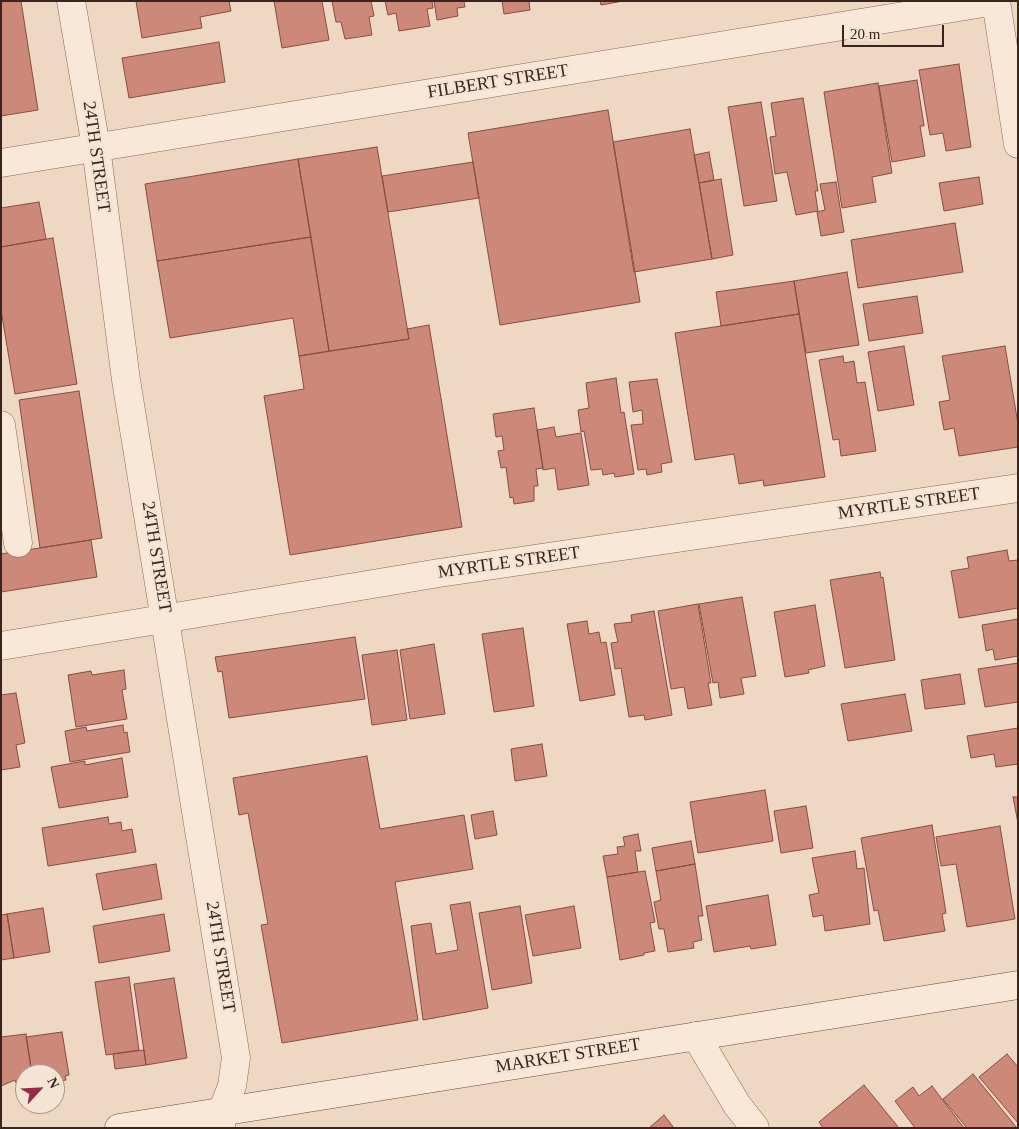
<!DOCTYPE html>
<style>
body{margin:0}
#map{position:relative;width:1019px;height:1129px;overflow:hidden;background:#eed8c4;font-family:"Times New Roman",serif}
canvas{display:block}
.frame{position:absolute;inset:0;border:2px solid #39251e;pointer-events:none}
.north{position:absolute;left:15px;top:1064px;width:50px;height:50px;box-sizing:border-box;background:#f5e4d4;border:1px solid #aa988b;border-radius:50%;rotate:65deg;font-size:14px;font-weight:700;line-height:20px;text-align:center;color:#39251e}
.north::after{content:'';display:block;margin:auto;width:18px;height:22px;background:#972b45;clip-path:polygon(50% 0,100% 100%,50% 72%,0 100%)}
.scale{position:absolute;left:842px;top:25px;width:102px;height:22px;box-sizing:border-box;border:2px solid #39251e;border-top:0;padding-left:6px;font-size:15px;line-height:18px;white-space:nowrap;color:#39251e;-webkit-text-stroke:4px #f5e4d4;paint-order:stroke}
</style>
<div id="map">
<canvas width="1019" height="1129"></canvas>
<div class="frame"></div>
<div class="north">N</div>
<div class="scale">20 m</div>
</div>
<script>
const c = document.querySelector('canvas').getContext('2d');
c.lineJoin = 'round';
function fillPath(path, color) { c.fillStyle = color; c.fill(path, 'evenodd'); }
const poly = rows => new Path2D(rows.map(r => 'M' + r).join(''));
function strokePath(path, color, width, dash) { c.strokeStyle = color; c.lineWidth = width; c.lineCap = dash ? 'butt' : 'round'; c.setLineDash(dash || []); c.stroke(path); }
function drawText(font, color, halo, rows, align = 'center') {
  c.font = font + ' "Times New Roman",serif'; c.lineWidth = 5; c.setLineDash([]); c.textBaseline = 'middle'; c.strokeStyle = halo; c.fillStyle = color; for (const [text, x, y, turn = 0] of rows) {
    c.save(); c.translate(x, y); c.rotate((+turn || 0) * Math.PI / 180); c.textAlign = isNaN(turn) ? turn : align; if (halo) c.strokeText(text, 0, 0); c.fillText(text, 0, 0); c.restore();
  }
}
const building = poly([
 [1,1,21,1,38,110,1,116,1,1],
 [136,1,229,1,231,11,200,17,202,28,142,38,136,1],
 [274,1,322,1,329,40,282,48,274,1],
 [332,1,371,1,374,16,369,17,372,35,345,39,341,22,336,22,332,1],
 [385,1,432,1,433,8,427,9,430,26,399,31,396,13,388,15,385,1],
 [434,1,464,1,465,7,457,8,458,16,437,20,434,1],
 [502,1,529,1,530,10,504,14,502,1],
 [600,1,623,1,601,5,600,1],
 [219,42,225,82,129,98,122,58,219,42],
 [959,64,971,147,946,151,943,133,930,135,919,70,959,64],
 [917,80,924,126,920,126,925,156,892,162,879,86,917,80],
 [878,83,892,173,872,177,876,202,842,208,824,92,878,83],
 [803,98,818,191,815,191,818,211,796,215,787,172,775,174,770,137,776,136,771,103,803,98],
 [761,102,777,201,744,206,728,107,761,102],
 [608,110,640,302,500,325,468,133,608,110],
 [690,129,712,259,634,272,613,142,690,129],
 [377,147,409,339,329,351,298,159,377,147],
 [709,152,714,180,699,183,694,155,709,152],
 [298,159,311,237,157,261,145,184,298,159],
 [473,162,479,198,388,212,382,176,473,162],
 [979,177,983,204,944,211,939,183,979,177],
 [721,179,733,255,712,259,699,183,721,179],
 [836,182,844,232,821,236,817,212,825,210,820,184,836,182],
 [39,202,46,239,1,247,1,208,39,202],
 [955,223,963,272,858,288,851,240,955,223],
 [311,237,329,351,299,356,293,318,170,338,157,261,311,237],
 [53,238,77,384,15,394,1,310,1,247,53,238],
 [847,272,859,345,806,353,794,281,847,272],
 [794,281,799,314,721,326,716,292,794,281],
 [917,296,923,333,869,341,863,304,917,296],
 [799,314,825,477,764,486,763,480,739,484,734,454,695,460,675,333,799,314],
 [429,325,462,527,290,555,264,396,304,389,299,356,409,339,407,329,429,325],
 [904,346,914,405,878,411,868,352,904,346],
 [1005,346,1018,424,1018,447,959,456,954,428,944,430,939,402,950,400,942,356,1005,346],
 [843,356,844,363,854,361,857,383,865,382,876,451,841,456,839,439,833,440,819,360,843,356],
 [616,378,621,413,624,412,634,474,615,477,614,473,603,475,602,469,591,470,584,431,581,432,578,410,589,408,586,383,616,378],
 [657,379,672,462,661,464,662,472,647,475,646,469,638,470,631,425,643,424,642,410,633,412,629,382,657,379],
 [79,391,102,538,40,548,19,400,79,391],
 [534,408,543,468,536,469,538,486,534,486,534,501,514,504,513,497,510,498,506,467,501,468,498,451,504,450,502,436,496,437,493,414,534,408],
 [554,427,556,437,581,433,589,485,558,490,555,468,543,470,537,430,554,427],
 [91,540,97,577,1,592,1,554,91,540],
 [1007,550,1009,561,1018,560,1018,608,959,618,951,571,969,568,967,557,1007,550],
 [880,572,881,578,883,577,895,660,845,668,830,580,880,572],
 [742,597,756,676,741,678,744,694,720,698,718,682,713,683,699,604,742,597],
 [698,604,711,683,708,683,712,705,688,709,684,687,671,689,658,611,698,604],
 [815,605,825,666,808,670,809,673,785,677,774,612,815,605],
 [654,611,672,715,645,720,644,715,629,717,621,668,615,669,611,643,618,642,614,624,632,622,631,615,654,611],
 [1018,619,1018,656,995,660,993,649,986,651,982,625,1018,619],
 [587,621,589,634,599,632,601,643,606,642,615,695,580,701,567,624,587,621],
 [523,628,534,706,494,712,482,634,523,628],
 [355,637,365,699,229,718,222,671,218,672,215,657,355,637],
 [434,644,445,714,410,719,400,650,434,644],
 [397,650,407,720,372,725,362,655,397,650],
 [1018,663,1018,702,985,707,978,669,1018,663],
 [124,670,126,689,122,690,127,719,76,727,68,675,91,671,92,675,124,670],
 [960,674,965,704,925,709,921,680,960,674],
 [16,693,25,743,16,745,20,767,1,770,1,695,16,693],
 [905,694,912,731,848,741,841,704,905,694],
 [123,725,124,733,127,732,130,752,70,762,65,731,86,727,87,731,123,725],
 [1018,728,1018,764,996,767,994,754,971,758,967,736,1018,728],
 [542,744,547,776,515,781,511,749,542,744],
 [367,756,380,829,464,815,473,869,395,882,418,1020,282,1043,261,925,268,924,248,813,239,815,233,778,367,756],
 [122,758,128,797,59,808,51,767,85,761,85,765,122,758],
 [765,790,773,841,698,853,690,802,765,790],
 [1013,797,1018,797,1018,823,1013,797],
 [806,806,813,848,781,853,774,811,806,806],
 [493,811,497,835,475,839,471,815,493,811],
 [108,817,109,824,121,822,122,831,132,829,136,852,48,866,42,828,108,817],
 [932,825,946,913,942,914,945,931,884,941,878,910,874,911,861,838,932,825],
 [1000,826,1015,919,967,927,956,864,941,866,936,837,1000,826],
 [638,834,641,851,635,851,638,872,607,877,603,856,618,854,617,847,625,846,623,837,638,834],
 [691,841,695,864,656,871,652,848,691,841],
 [855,851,857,869,864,868,870,924,825,931,823,915,813,917,809,895,819,893,812,858,855,851],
 [156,864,162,899,103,910,96,874,156,864],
 [695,864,703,916,698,916,702,940,693,942,694,948,668,952,664,929,659,929,654,902,661,900,656,871,695,864],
 [645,871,655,922,650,923,655,951,644,953,644,955,620,960,607,877,645,871],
 [768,895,776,945,751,949,750,946,714,952,706,906,768,895],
 [470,902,488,1008,423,1020,411,926,431,923,436,954,458,950,450,905,470,902],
 [520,906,532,983,492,990,479,913,520,906],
 [574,906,581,948,533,956,525,915,574,906],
 [43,908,50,952,14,958,7,914,43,908],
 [7,914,14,958,1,960,1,915,7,914],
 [164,914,170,951,99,963,93,926,164,914],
 [129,977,139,1050,106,1055,95,982,129,977],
 [174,978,187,1058,146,1065,134,984,174,978],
 [62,1032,69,1075,65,1076,66,1080,55,1082,55,1074,32,1074,26,1037,62,1032],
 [26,1034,32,1074,25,1074,25,1082,16,1083,15,1080,1,1086,1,1037,26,1034],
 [144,1050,146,1065,115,1069,113,1054,144,1050],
 [1007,1054,1018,1067,1018,1123,979,1077,1007,1054],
 [973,1074,1017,1128,967,1128,943,1099,973,1074],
 [864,1085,899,1128,823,1128,819,1122,864,1085],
 [932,1086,964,1128,915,1128,895,1101,913,1087,919,1096,932,1086],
 [664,1115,674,1128,649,1128,664,1115]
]);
const minor = poly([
 [71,1,96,147,126,380,236,1058,232,1086,222,1112,221,1128],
 [1,163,996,1,1018,144],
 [1,425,18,543],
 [1,646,439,573,1018,488],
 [696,1036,737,1105,755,1128]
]);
const secondary = poly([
 [119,1128,1018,985]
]);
const streetNames = [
 ["FILBERT STREET",498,82,-9],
 ["24TH STREET",96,157,82],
 ["MYRTLE STREET",909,504,-8],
 ["24TH STREET",156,557,81],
 ["MYRTLE STREET",509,563,-8],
 ["24TH STREET",220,957,81],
 ["MARKET STREET",568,1056,-9]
];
fillPath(building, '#cc897a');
strokePath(building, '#874c41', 1);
strokePath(minor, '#88685b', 29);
strokePath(secondary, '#6a4a3e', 29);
strokePath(minor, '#f9e7d7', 28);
strokePath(secondary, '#f9e7d7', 28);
drawText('18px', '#39251e', '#f5e4d4', streetNames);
</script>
